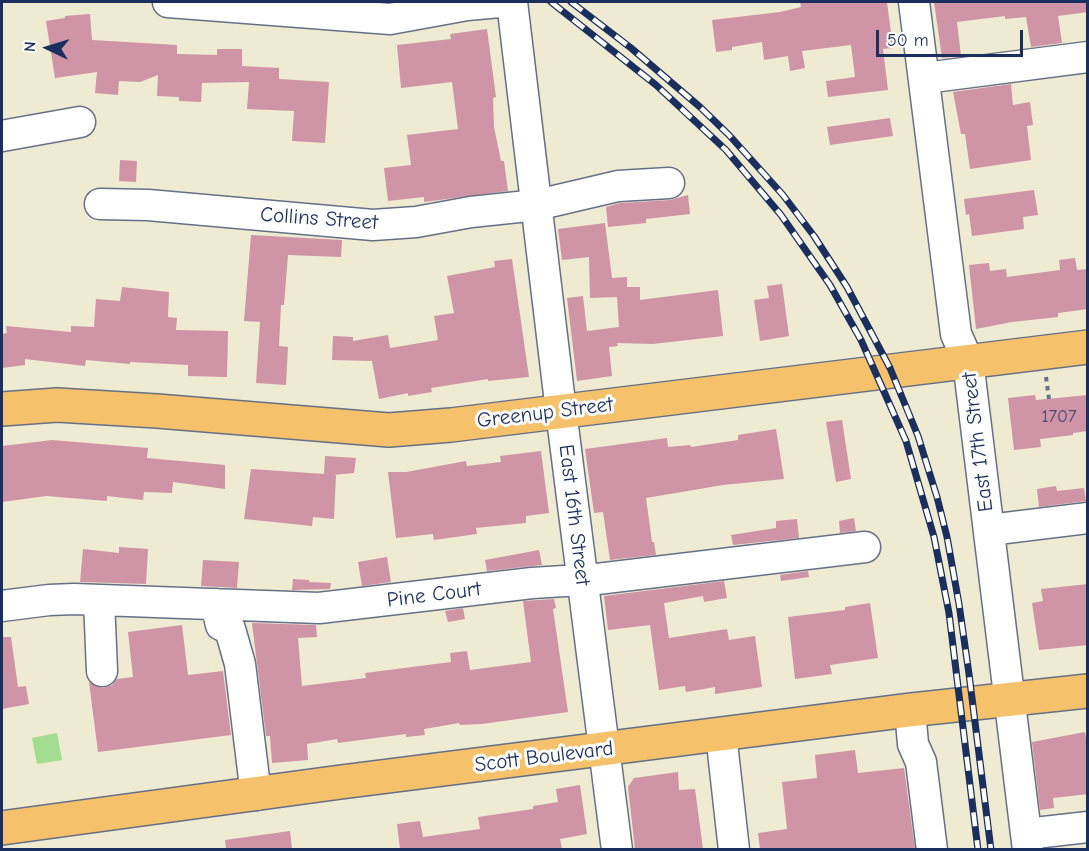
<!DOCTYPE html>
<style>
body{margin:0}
#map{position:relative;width:1089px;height:851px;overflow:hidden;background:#efead2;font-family:"Comic Neue",sans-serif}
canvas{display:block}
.frame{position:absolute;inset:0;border:3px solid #1b2f5e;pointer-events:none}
.north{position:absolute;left:18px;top:18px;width:60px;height:60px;-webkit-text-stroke:4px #fff;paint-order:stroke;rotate:274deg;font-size:16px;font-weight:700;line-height:24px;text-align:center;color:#1b2f5e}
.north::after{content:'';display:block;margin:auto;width:21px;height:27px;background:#1b2f5e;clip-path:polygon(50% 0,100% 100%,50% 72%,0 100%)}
.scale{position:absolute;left:876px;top:30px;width:147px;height:27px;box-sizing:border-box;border:3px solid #1b2f5e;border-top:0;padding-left:8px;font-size:18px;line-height:21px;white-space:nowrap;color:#1b2f5e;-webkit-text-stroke:4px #fff;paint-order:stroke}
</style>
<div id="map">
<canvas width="1089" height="851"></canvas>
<div class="frame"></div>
<div class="north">N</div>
<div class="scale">50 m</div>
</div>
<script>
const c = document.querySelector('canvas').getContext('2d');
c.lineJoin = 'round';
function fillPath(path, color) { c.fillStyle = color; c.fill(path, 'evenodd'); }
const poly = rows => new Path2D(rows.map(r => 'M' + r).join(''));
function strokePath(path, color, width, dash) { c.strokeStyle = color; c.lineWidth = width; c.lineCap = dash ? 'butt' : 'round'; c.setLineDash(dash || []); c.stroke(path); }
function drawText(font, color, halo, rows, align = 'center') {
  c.font = font + ' "Comic Neue",sans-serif'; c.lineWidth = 6; c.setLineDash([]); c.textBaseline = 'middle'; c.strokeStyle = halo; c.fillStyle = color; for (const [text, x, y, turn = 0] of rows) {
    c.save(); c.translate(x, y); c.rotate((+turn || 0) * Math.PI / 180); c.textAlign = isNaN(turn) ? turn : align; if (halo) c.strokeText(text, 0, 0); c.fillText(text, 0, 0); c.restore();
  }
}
const green = poly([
 [57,733,62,760,37,764,32,738]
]);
const building = poly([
 [800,2,887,2,893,48,883,49,888,90,828,97,826,81,855,77,851,45,802,51,805,68,790,71,788,56,764,60,762,42,732,47,732,50,716,52,712,20,780,12,801,7],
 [934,2,1088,2,1088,12,1058,16,1062,43,1031,47,1026,17,1005,19,1005,16,957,22,961,56,942,58],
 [90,14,92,40,177,45,177,54,217,55,217,49,242,49,242,66,279,68,279,79,329,82,325,143,292,141,294,111,247,109,249,82,202,83,201,102,179,101,179,97,157,96,158,75,140,82,119,81,118,95,95,93,97,72,55,78,46,21,65,18,65,16],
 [487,29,496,97,493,98,494,127,501,161,504,161,508,191,424,202,424,197,388,201,384,168,411,165,407,135,458,129,452,82,401,88,397,45,451,39,450,34],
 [1011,84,1013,105,1030,102,1033,125,1027,126,1031,160,970,169,965,134,961,134,953,92],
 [890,118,893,136,830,145,827,127],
 [120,160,137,161,136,182,119,181],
 [1034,190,1038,215,1023,217,1024,229,972,236,969,214,966,215,964,199],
 [688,195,690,214,646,219,646,223,608,227,606,207,620,203,670,200],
 [605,223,612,278,627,277,627,287,640,287,640,300,718,290,723,336,653,344,617,343,618,346,609,347,612,376,577,381,567,298,583,296,587,331,619,327,617,297,590,298,589,257,562,260,558,229],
 [251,235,342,240,341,257,288,255,284,305,281,305,279,346,288,347,286,385,256,383,260,322,244,321],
 [1075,258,1077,270,1088,269,1088,309,1058,313,1058,317,1012,322,976,329,969,265,989,263,990,271,1006,269,1007,277,1060,270,1059,260],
 [512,259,529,377,488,381,488,379,431,388,432,392,408,396,408,393,379,399,372,361,332,360,333,336,353,337,353,341,388,335,390,348,438,340,434,316,454,313,447,276,495,267,494,261],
 [782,284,789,336,760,341,754,300,769,298,767,286],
 [122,287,169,292,168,317,177,318,176,330,228,331,227,377,188,376,188,365,130,362,130,364,86,360,85,366,25,359,25,365,2,368,2,334,7,333,6,326,71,332,71,326,94,327,96,299,120,301],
 [1035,395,1036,400,1088,395,1088,431,1073,433,1073,435,1040,439,1041,447,1014,450,1008,398],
 [842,420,851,479,836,482,826,422],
 [776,429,784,479,723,485,646,498,652,542,654,542,656,555,610,560,603,512,594,513,585,449,667,438,668,447,690,445,691,447,738,440,738,435],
 [52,440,148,448,147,458,225,465,225,489,173,482,172,493,144,492,143,500,107,496,107,501,46,496,2,502,2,446],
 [541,451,549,513,526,516,526,523,476,528,477,534,434,540,433,534,396,538,388,472,406,472,466,461,467,466,501,462,500,456],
 [325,456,356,458,354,473,332,475,336,475,334,519,313,517,312,526,244,519,251,469,324,474],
 [1056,486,1057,491,1084,488,1086,501,1039,507,1037,489],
 [854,518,856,531,840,533,839,521],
 [797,519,799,538,733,545,731,535,776,528,776,521],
 [119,547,148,549,146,584,80,582,83,549,119,553],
 [539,550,542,565,487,571,485,560],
 [387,557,391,582,362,586,358,562],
 [203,560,239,562,237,588,201,586],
 [808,571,809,577,781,581,780,575],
 [293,579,309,580,309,582,331,583,330,589,292,590],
 [724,581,727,598,704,602,703,596,664,603,669,638,727,629,729,640,755,636,762,687,715,694,715,687,686,692,685,686,659,690,650,625,608,630,604,596],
 [1088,584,1088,645,1039,650,1032,603,1043,601,1041,589],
 [554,599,556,608,553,609,568,712,482,724,460,725,459,723,424,729,425,735,406,737,406,734,338,743,337,739,307,744,308,760,272,763,270,736,266,736,252,623,316,625,317,637,298,638,302,686,366,678,365,673,451,662,450,653,467,651,470,670,531,662,523,601],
 [870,603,878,658,830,665,832,674,795,679,788,617,845,610,845,607],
 [463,608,465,619,448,622,445,611],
 [182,625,188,675,223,671,231,735,98,752,89,682,95,686,103,688,112,685,117,679,133,677,128,632],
 [2,637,11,637,18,687,26,686,29,704,2,709],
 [1085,732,1088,751,1088,794,1053,798,1054,808,1040,810,1032,742],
 [855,750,858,773,904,768,915,849,760,849,758,833,787,829,782,782,817,778,815,755],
 [678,772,679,790,695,789,703,849,635,849,628,787,634,778],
 [580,785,587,834,560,839,562,849,400,849,397,824,420,821,423,837,480,829,478,817,533,809,533,806,558,802,556,789],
 [290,831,292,849,226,849,225,840]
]);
const path = poly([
 [1046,377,1049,399]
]);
const minor = poly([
 [168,2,390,19,467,5,500,2],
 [512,2,561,411,617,850],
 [914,2,956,334,968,361,1028,850],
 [925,78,1088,57],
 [2,136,80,122],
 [100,204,148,205,373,225,416,222,471,212,537,205,618,186,669,183],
 [989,530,1088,518],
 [99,600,102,671],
 [216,604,221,625,230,629,240,664,256,795],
 [2,606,49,600,74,599,319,608,532,583,597,579,865,547],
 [910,710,913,744,921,762,932,850],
 [721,734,734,850],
 [1026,834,1088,827]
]);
const major = poly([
 [2,409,57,405,157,411,389,430,451,425,1088,347],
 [2,828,341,782,910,710,1088,691]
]);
const rail = poly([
 [551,2,656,85,726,150,781,215,830,285,861,340,906,441,934,537,949,613,978,850],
 [571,2,631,48,700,107,729,135,783,195,814,236,847,287,890,368,918,436,937,497,947,537,959,604,969,674,991,850]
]);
const numberNames = [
 ["1707",1059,417]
];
const streetNames = [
 ["Collins Street",319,219,4],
 ["Greenup Street",545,413,-7],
 ["East 17th Street",978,442,-97],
 ["East 16th Street",574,515,83],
 ["Pine Court",434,595,-7],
 ["Scott Boulevard",544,757,-7]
];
fillPath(green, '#a2dd91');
fillPath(building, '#d094a7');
strokePath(minor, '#657087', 33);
strokePath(major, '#657087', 36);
strokePath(path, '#657087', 4, [4.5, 4.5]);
strokePath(minor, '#fff', 30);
strokePath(major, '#f5c16b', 33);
strokePath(rail, '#1b2f5e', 7);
strokePath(rail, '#fff', 4.5, [14]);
drawText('18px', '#484870', null, numberNames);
drawText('21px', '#1b2f5e', '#fff', streetNames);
</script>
